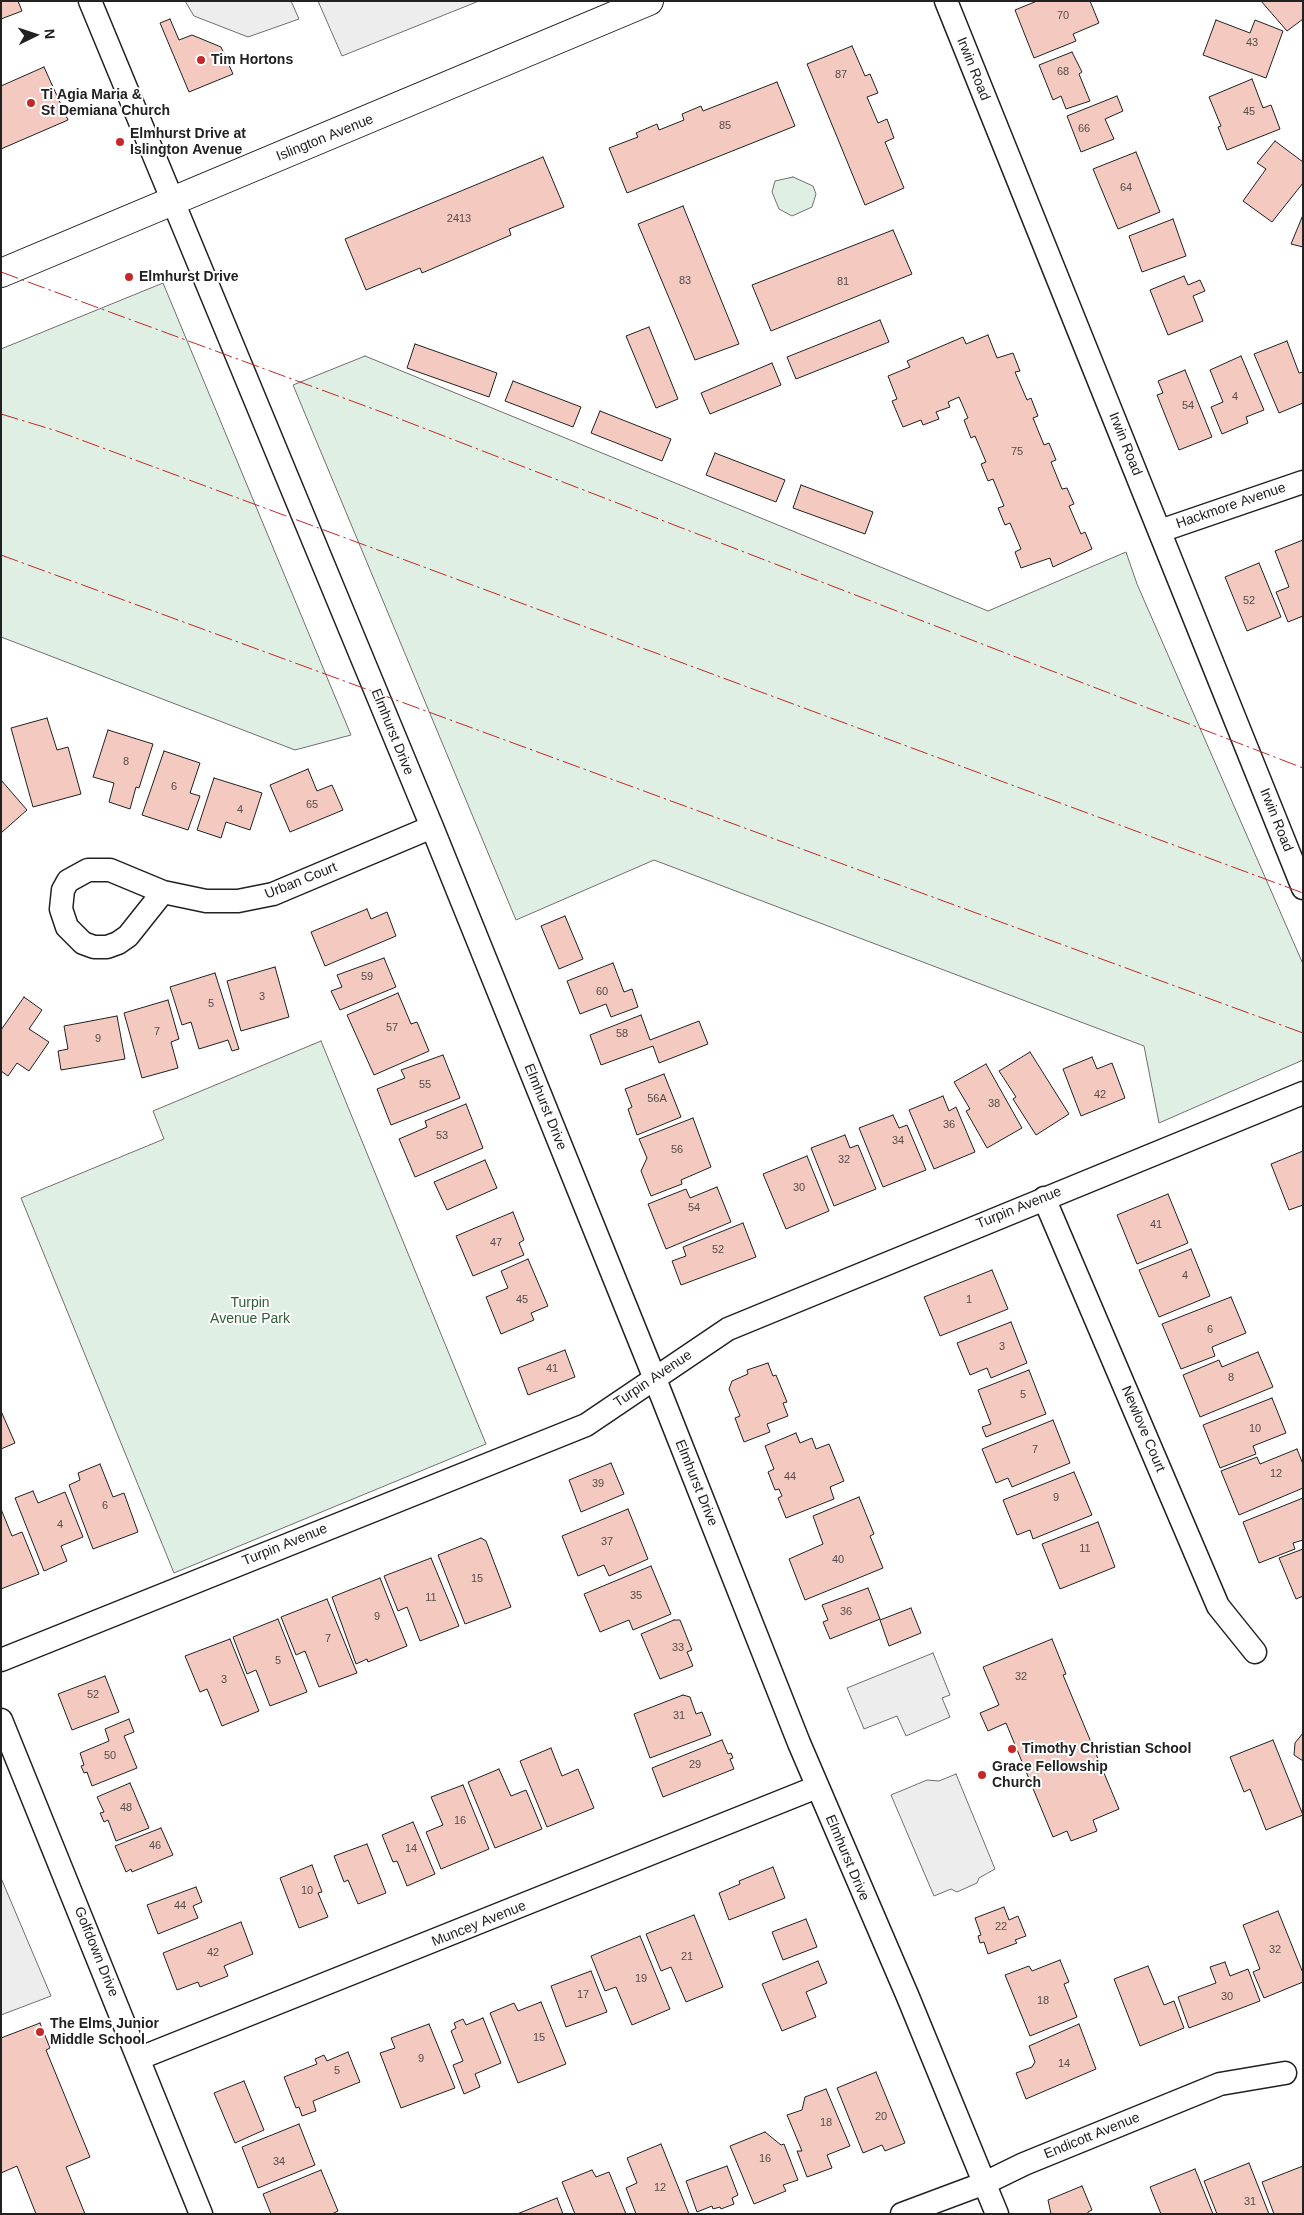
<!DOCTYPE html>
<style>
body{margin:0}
#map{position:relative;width:1304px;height:2215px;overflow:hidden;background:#fff;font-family:Helvetica,sans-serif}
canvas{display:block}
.frame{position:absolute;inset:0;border:2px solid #222;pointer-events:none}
.north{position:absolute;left:10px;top:10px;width:50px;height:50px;-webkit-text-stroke:4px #fff;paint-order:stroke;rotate:86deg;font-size:14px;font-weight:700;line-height:20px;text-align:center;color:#222}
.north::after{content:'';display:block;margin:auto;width:18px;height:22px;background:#222;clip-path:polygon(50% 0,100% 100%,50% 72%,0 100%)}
</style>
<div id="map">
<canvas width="1304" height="2215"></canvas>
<div class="frame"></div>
<div class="north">N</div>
</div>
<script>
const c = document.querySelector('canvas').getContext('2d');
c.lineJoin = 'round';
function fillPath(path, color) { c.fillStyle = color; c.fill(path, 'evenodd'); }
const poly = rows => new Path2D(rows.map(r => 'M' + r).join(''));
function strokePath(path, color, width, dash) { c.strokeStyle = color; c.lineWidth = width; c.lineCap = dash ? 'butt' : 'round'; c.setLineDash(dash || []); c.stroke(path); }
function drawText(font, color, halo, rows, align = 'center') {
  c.font = font + ' Helvetica,sans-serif'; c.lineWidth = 4; c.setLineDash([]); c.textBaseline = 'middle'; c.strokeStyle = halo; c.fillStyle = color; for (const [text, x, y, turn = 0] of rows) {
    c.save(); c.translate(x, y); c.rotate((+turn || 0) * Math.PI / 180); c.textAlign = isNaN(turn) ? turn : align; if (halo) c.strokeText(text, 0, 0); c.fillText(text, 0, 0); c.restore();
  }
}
const green = poly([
 [793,177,813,186,816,194,812,207,792,216,779,209,772,192,775,181,793,177],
 [163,283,351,735,295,750,1,637,1,349,163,283],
 [365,356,988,611,1126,552,1137,584,1303,964,1303,1060,1159,1123,1144,1046,654,860,516,920,293,385,365,356],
 [321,1041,486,1444,174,1573,21,1198,164,1139,153,1111,321,1041]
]);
const parking = poly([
 [185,1,291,1,299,19,248,37,194,16,185,1],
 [318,1,479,1,342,56,318,1],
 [933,1653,950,1695,942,1698,950,1717,906,1736,897,1716,864,1729,847,1688,933,1653],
 [956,1774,995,1869,979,1878,977,1883,957,1892,951,1889,934,1896,891,1795,927,1780,939,1781,956,1774],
 [1,1878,51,1996,1,2015,1,1878]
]);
const building = poly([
 [1,1,18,1,22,11,1,19,1,1],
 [1037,1,1090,1,1099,23,1073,34,1076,41,1034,58,1015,10,1037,1],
 [1261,1,1303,1,1303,19,1287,31,1261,1],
 [170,19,179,40,192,35,221,47,233,74,189,92,160,23,170,19],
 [1216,20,1250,33,1255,20,1283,31,1266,78,1203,55,1216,20],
 [852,46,865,76,870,74,878,93,867,97,878,123,887,119,894,138,885,142,904,188,865,205,807,64,852,46],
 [1072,52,1082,72,1079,74,1090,101,1066,109,1061,96,1053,100,1039,65,1072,52],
 [44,67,68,120,1,149,1,86,44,67],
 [1252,79,1263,108,1271,105,1280,129,1227,150,1218,127,1221,126,1209,97,1252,79],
 [777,82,795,126,627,193,609,148,638,137,636,133,657,124,659,130,684,120,682,114,701,106,703,111,777,82],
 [1117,96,1123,111,1105,119,1114,139,1081,152,1067,116,1117,96],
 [1275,141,1303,162,1303,183,1272,222,1243,201,1266,169,1257,163,1275,141],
 [1136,152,1160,212,1118,229,1093,169,1136,152],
 [543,157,564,207,509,229,511,235,422,273,420,268,366,290,345,239,543,157],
 [683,206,739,344,695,360,638,224,683,206],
 [1303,215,1303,247,1291,244,1303,215],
 [1173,219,1186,256,1142,272,1129,236,1173,219],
 [893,230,912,274,771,331,752,285,893,230],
 [1184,276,1188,285,1200,280,1205,291,1193,296,1203,321,1168,335,1150,290,1184,276],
 [880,320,889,342,796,379,787,357,880,320],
 [649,327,678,399,656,408,626,336,649,327],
 [988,335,997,358,1013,353,1020,371,1015,372,1027,400,1031,398,1038,416,1033,418,1044,445,1049,443,1056,460,1051,462,1062,489,1067,488,1074,504,1069,506,1081,534,1085,532,1092,549,1053,567,1050,558,1021,568,1015,552,1021,549,1010,523,1005,525,998,508,1004,506,993,479,988,481,981,464,986,462,975,436,971,438,964,420,968,418,959,397,948,402,950,407,936,412,939,419,923,425,921,420,903,427,892,401,897,399,888,376,910,367,907,361,963,337,966,344,988,335],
 [1287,341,1299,373,1303,372,1303,403,1279,413,1254,354,1287,341],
 [415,344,497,373,489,397,407,368,415,344],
 [1241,356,1264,410,1246,417,1248,423,1222,434,1211,407,1223,402,1210,370,1241,356],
 [772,363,781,385,710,414,701,393,772,363],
 [1185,370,1212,437,1179,450,1157,395,1163,393,1158,381,1185,370],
 [513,381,581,407,573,427,505,401,513,381],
 [600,411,671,439,662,461,591,433,600,411],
 [715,453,785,480,776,502,706,475,715,453],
 [801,485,873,512,865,534,793,508,801,485],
 [1303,540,1303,616,1288,622,1276,592,1289,587,1275,551,1303,540],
 [1259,563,1281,617,1247,631,1225,577,1259,563],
 [47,718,57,750,68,747,81,794,33,807,11,728,47,718],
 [108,730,153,744,139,788,136,787,130,809,109,802,114,783,93,777,108,730],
 [164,751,200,763,190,793,200,796,188,830,142,815,164,751],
 [308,769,317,791,332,785,343,810,290,832,270,785,308,769],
 [214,778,262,793,250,830,226,822,221,838,197,830,214,778],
 [1,780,27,810,1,833,1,780],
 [367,909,371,919,387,912,396,936,325,966,311,932,367,909],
 [565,916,583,959,559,969,541,926,565,916],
 [384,958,396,987,340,1010,331,991,342,987,337,975,384,958],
 [613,963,624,992,632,989,638,1007,611,1017,606,1004,580,1014,567,981,613,963],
 [275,967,289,1017,241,1031,227,981,275,967],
 [215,973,239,1049,232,1051,228,1040,199,1049,191,1022,182,1025,170,987,215,973],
 [398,993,411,1024,417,1022,429,1051,374,1075,347,1015,398,993],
 [24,997,42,1010,29,1029,49,1042,29,1071,17,1063,8,1076,1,1071,1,1030,24,997],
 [168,1000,179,1039,171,1042,178,1068,142,1078,124,1013,168,1000],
 [641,1015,650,1040,699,1021,708,1044,659,1063,653,1046,601,1065,590,1035,641,1015],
 [117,1016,125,1059,61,1070,58,1051,68,1049,64,1026,117,1016],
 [1030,1052,1069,1114,1036,1135,1013,1099,1016,1097,999,1071,1030,1052],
 [443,1055,460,1098,391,1125,377,1089,405,1078,401,1070,443,1055],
 [1092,1057,1097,1069,1112,1063,1125,1098,1081,1116,1063,1069,1092,1057],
 [986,1064,1022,1128,987,1148,966,1111,970,1109,954,1082,986,1064],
 [664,1074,681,1117,637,1135,628,1109,632,1107,625,1089,664,1074],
 [943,1096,949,1111,956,1107,975,1152,934,1169,909,1110,943,1096],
 [466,1104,483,1148,415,1177,399,1139,427,1127,425,1121,466,1104],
 [893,1115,899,1128,907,1125,926,1170,883,1187,859,1128,893,1115],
 [693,1118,711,1167,681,1180,682,1184,651,1196,641,1171,647,1158,639,1139,693,1118],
 [845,1135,850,1148,858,1145,876,1189,834,1206,811,1148,845,1135],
 [1303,1151,1303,1205,1289,1210,1271,1164,1303,1151],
 [807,1156,829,1211,786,1229,763,1174,807,1156],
 [485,1160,497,1188,447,1210,434,1182,485,1160],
 [717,1187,731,1222,666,1249,648,1204,686,1189,690,1198,717,1187],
 [1168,1194,1188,1243,1137,1264,1117,1215,1168,1194],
 [513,1212,524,1240,519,1243,524,1255,473,1276,456,1236,513,1212],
 [743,1223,756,1257,681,1285,672,1261,686,1256,683,1247,743,1223],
 [1191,1249,1210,1296,1159,1317,1139,1270,1191,1249],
 [528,1259,548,1306,531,1313,534,1320,501,1334,486,1297,508,1288,501,1271,528,1259],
 [992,1270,1008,1309,940,1336,924,1297,992,1270],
 [1231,1297,1246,1333,1212,1347,1215,1356,1181,1369,1162,1324,1231,1297],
 [1011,1322,1027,1363,991,1378,987,1368,970,1375,957,1343,1011,1322],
 [565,1350,575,1377,528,1395,518,1368,565,1350],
 [1258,1352,1273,1387,1200,1417,1183,1375,1219,1360,1222,1367,1258,1352],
 [768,1363,773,1376,776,1375,787,1402,783,1403,788,1416,767,1424,770,1432,744,1442,735,1418,740,1416,729,1389,732,1381,748,1374,747,1370,768,1363],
 [1029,1370,1046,1414,986,1437,982,1427,991,1424,978,1390,1029,1370],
 [1272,1398,1286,1433,1253,1446,1256,1454,1220,1468,1203,1425,1272,1398],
 [1,1411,15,1443,1,1449,1,1411],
 [1053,1420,1070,1463,1012,1487,1008,1478,996,1483,982,1449,1053,1420],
 [796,1433,800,1443,812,1438,816,1449,829,1444,844,1481,830,1487,834,1499,786,1518,778,1498,782,1496,779,1489,775,1490,768,1472,774,1469,765,1446,796,1433],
 [1297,1449,1303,1464,1303,1488,1239,1515,1221,1471,1257,1457,1260,1464,1297,1449],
 [611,1463,624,1494,581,1512,569,1480,611,1463],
 [100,1464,113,1497,124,1493,138,1532,93,1549,69,1485,80,1480,78,1473,100,1464],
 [1074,1472,1092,1515,1033,1539,1030,1530,1017,1535,1003,1500,1074,1472],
 [33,1491,38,1503,65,1492,83,1537,61,1546,67,1561,44,1571,15,1498,33,1491],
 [859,1497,874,1534,870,1536,883,1568,805,1600,789,1559,823,1544,813,1516,859,1497],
 [1303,1498,1303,1540,1293,1543,1295,1549,1259,1563,1243,1522,1303,1498],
 [1,1509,12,1536,22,1532,39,1574,1,1589,1,1509],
 [628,1509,648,1559,609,1576,604,1565,578,1576,562,1536,628,1509],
 [1098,1522,1115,1567,1060,1589,1042,1544,1098,1522],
 [481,1538,486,1541,511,1607,465,1624,438,1555,481,1538],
 [1303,1549,1303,1596,1296,1599,1279,1558,1303,1549],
 [431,1558,459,1626,420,1641,407,1607,398,1611,384,1576,431,1558],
 [651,1566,671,1614,633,1630,629,1620,600,1632,584,1594,651,1566],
 [380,1578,407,1646,368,1662,367,1659,356,1664,332,1597,380,1578],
 [868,1588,880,1619,830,1639,823,1622,828,1620,822,1605,868,1588],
 [327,1599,357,1673,319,1687,305,1651,296,1655,281,1617,327,1599],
 [911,1608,921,1633,889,1646,880,1620,911,1608],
 [278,1619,307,1692,270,1706,256,1670,247,1674,233,1637,278,1619],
 [674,1620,680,1620,692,1650,687,1652,693,1666,660,1679,641,1634,674,1620],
 [230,1639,259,1711,222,1726,207,1689,200,1692,185,1656,230,1639],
 [1052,1639,1066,1674,1063,1675,1119,1809,1093,1820,1097,1831,1071,1841,1067,1831,1053,1837,1006,1723,988,1731,980,1713,999,1705,983,1667,1052,1639],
 [105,1676,119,1712,72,1730,58,1694,105,1676],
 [683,1695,690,1697,696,1714,702,1712,711,1735,650,1758,634,1714,683,1695],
 [129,1719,134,1732,124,1736,137,1768,92,1786,87,1772,84,1773,81,1766,84,1765,80,1753,109,1741,105,1729,129,1719],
 [1303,1733,1303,1761,1294,1755,1295,1743,1303,1733],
 [722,1740,728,1754,731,1753,733,1758,730,1759,734,1769,663,1797,652,1768,722,1740],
 [1273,1740,1303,1815,1266,1830,1250,1789,1244,1792,1230,1757,1273,1740],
 [551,1748,562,1776,578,1769,594,1808,547,1827,520,1761,551,1748],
 [499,1769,511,1796,526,1790,542,1829,495,1848,468,1782,499,1769],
 [130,1783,149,1828,116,1841,108,1820,104,1822,100,1813,104,1812,97,1797,130,1783],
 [463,1785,489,1849,441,1869,426,1832,443,1825,431,1797,463,1785],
 [413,1822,435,1874,407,1886,397,1861,393,1862,382,1835,413,1822],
 [161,1828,173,1855,132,1872,131,1869,126,1872,115,1846,161,1828],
 [367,1844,386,1893,358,1904,348,1880,344,1882,334,1856,367,1844],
 [312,1865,322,1892,318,1893,328,1917,299,1928,280,1878,312,1865],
 [773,1867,785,1898,729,1920,719,1893,740,1884,739,1881,773,1867],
 [196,1887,202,1902,193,1906,198,1918,158,1934,147,1905,196,1887],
 [1004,1907,1009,1920,1018,1916,1026,1936,1015,1940,1017,1943,988,1954,984,1942,980,1943,978,1936,981,1935,975,1918,1004,1907],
 [1278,1911,1303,1973,1303,1982,1264,1998,1253,1972,1260,1969,1243,1925,1278,1911],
 [694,1915,723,1987,686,2002,671,1967,661,1971,646,1934,694,1915],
 [806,1919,817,1947,783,1960,772,1932,806,1919],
 [241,1922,253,1954,224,1966,228,1976,200,1987,198,1982,177,1990,163,1953,241,1922],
 [640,1936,670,2009,632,2025,616,1987,605,1991,591,1956,640,1936],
 [1060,1960,1069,1982,1064,1984,1077,2017,1030,2036,1005,1975,1029,1966,1032,1971,1060,1960],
 [818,1961,827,1983,806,1992,816,2017,782,2031,762,1984,818,1961],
 [1225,1962,1230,1976,1248,1969,1260,2001,1189,2028,1178,1997,1216,1983,1210,1967,1225,1962],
 [1148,1966,1164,2005,1174,2001,1184,2028,1140,2046,1114,1979,1148,1966],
 [591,1971,607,2012,566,2027,551,1986,591,1971],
 [541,2002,566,2064,518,2083,490,2013,514,2003,518,2011,541,2002],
 [483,2018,501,2063,475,2074,480,2087,464,2094,453,2065,463,2061,451,2031,456,2028,454,2023,463,2019,466,2025,483,2018],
 [40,2023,50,2048,46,2050,90,2157,66,2167,85,2214,36,2214,17,2166,1,2173,1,2038,40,2023],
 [429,2024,455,2088,401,2108,380,2053,395,2048,391,2038,429,2024],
 [1079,2024,1096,2069,1026,2099,1016,2073,1032,2067,1035,2062,1029,2046,1079,2024],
 [348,2052,360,2082,313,2101,316,2111,302,2116,299,2107,296,2108,284,2077,317,2064,315,2059,324,2055,327,2061,348,2052],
 [876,2072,905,2143,885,2151,882,2145,863,2153,837,2088,876,2072],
 [244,2081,264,2130,235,2143,214,2093,244,2081],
 [826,2089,850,2146,827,2155,832,2168,807,2177,797,2151,802,2151,787,2115,802,2110,805,2097,826,2089],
 [299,2124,315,2165,258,2188,242,2147,299,2124],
 [765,2132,781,2145,784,2144,798,2180,783,2185,786,2191,754,2204,730,2146,765,2132],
 [661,2144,689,2214,636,2214,626,2188,637,2183,627,2158,661,2144],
 [1249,2163,1269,2214,1217,2214,1204,2181,1249,2163],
 [727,2166,738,2195,732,2198,734,2204,721,2209,720,2207,713,2209,712,2206,697,2212,686,2181,727,2166],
 [1303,2166,1303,2214,1274,2214,1262,2182,1303,2166],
 [1195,2169,1213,2214,1161,2214,1150,2187,1195,2169],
 [321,2170,338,2211,332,2214,271,2214,263,2194,321,2170],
 [592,2170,596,2177,609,2172,626,2214,575,2214,562,2182,592,2170],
 [1082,2186,1092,2210,1088,2212,1088,2214,1051,2214,1048,2200,1082,2186],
 [557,2198,563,2214,517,2214,557,2198]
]);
const minor = poly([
 [90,1,432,827,655,1379,799,1743,908,1997,997,2214],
 [946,1,1303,888],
 [1160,531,1303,482],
 [163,892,128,936,118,943,107,947,94,947,83,943,67,927,61,909,63,890,68,881,88,870,110,870,163,892,206,901,238,901,273,894,432,827],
 [1044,1198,1218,1606,1255,1652],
 [1,1660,586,1425,728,1329,1303,1093],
 [1,1720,201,2214],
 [140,2058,817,1787],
 [902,2214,985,2183,1024,2164,1220,2084,1285,2073]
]);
const secondary = poly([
 [1,273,649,1]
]);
const power = poly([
 [1,272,387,414,1303,768],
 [1,414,57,431,1303,893],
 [1,555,1303,1033]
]);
const markers = [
 [201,60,5,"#c62828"],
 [31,103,5,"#c62828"],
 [120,142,5,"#c62828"],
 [129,277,5,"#c62828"],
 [1012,1749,5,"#c62828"],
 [982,1775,5,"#c62828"],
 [40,2032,5,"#c62828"]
];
const numberNames = [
 ["70",1063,16],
 ["43",1252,43],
 ["68",1063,72],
 ["87",841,75],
 ["45",1249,112],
 ["85",725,126],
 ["66",1084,129],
 ["64",1126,188],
 ["2413",459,219],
 ["83",685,281],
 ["81",843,282],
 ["4",1235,397],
 ["54",1188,406],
 ["75",1017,452],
 ["52",1249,601],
 ["8",126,762],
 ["6",174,787],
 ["65",312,805],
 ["4",240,810],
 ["59",367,977],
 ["60",602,992],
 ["3",262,997],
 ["5",211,1004],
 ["57",392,1028],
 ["7",157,1032],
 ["58",622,1034],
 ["9",98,1039],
 ["55",425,1085],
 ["42",1100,1095],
 ["56A",657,1099],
 ["38",994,1104],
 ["36",949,1125],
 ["53",442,1136],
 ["34",898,1141],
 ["56",677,1150],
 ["32",844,1160],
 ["30",799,1188],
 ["54",694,1208],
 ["41",1156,1225],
 ["47",496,1243],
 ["52",718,1250],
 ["4",1185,1276],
 ["45",522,1300],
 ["1",969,1300],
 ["6",1210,1330],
 ["3",1002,1347],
 ["41",552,1369],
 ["8",1231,1378],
 ["5",1023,1395],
 ["10",1255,1429],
 ["7",1035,1450],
 ["12",1276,1474],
 ["44",790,1477],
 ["39",598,1484],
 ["9",1056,1498],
 ["6",105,1506],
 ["4",60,1525],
 ["37",607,1542],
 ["11",1085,1549],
 ["40",838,1560],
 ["15",477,1579],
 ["35",636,1596],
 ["11",431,1598],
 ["36",846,1612],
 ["9",377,1617],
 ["7",328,1639],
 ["33",678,1648],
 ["5",278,1661],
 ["32",1021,1677],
 ["3",224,1680],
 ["52",93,1695],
 ["31",679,1716],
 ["50",110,1756],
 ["29",695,1765],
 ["48",126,1808],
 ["16",460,1821],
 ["46",155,1846],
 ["14",411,1849],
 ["10",307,1891],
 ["44",180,1906],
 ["22",1001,1927],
 ["32",1275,1950],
 ["42",213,1953],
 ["21",687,1957],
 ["19",641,1979],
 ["17",583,1995],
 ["30",1227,1997],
 ["18",1043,2001],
 ["15",539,2038],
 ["9",421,2059],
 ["14",1064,2064],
 ["5",337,2071],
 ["20",881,2117],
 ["18",826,2123],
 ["16",765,2159],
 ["34",279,2162],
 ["12",660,2188],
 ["31",1250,2202]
];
const poiNames = [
 ["Tim Hortons",211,60],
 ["Ti Agia Maria &",41,95],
 ["St Demiana Church",41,111],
 ["Elmhurst Drive at",130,134],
 ["Islington Avenue",130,150],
 ["Elmhurst Drive",139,277],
 ["Timothy Christian School",1022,1749],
 ["Grace Fellowship",992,1767],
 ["Church",992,1783],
 ["The Elms Junior",50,2024],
 ["Middle School",50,2040]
];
const streetNames = [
 ["Irwin Road",973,69,68],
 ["Islington Avenue",325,138,-22],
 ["Irwin Road",1125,444,68],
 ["Hackmore Avenue",1231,506,-19],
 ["Elmhurst Drive",392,732,68],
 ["Irwin Road",1276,820,68],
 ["Urban Court",301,881,-22],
 ["Elmhurst Drive",545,1107,68],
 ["Turpin Avenue",1019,1208,-22],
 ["Turpin Avenue",653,1379,-34],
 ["Newlove Court",1143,1429,67],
 ["Elmhurst Drive",696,1483,68],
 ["Turpin Avenue",285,1545,-22],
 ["Elmhurst Drive",847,1858,67],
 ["Muncey Avenue",479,1924,-22],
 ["Golfdown Drive",96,1952,68],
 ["Endicott Avenue",1092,2136,-22]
];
const parkNames = [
 ["Turpin",250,1303],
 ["Avenue Park",250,1319]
];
fillPath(green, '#e0efe3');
strokePath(green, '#6f6f6f', 1);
fillPath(parking, '#ededed');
strokePath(parking, '#6f6f6f', 1);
fillPath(building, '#f3c9c0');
strokePath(building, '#222', 1);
strokePath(minor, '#222', 25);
strokePath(secondary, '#222', 30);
strokePath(minor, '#fff', 22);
strokePath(secondary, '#fff', 28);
strokePath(power, '#c62828', 1, [18, 4, 2.5, 4]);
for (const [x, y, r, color] of markers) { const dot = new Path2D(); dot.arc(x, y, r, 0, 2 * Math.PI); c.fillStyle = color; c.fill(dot); strokePath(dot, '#fff', 2); }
drawText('11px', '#564c4a', null, numberNames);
drawText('bold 14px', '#222', '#fff', poiNames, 'left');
drawText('14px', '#222', '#fff', streetNames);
drawText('14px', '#2f5e38', '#fff', parkNames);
</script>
